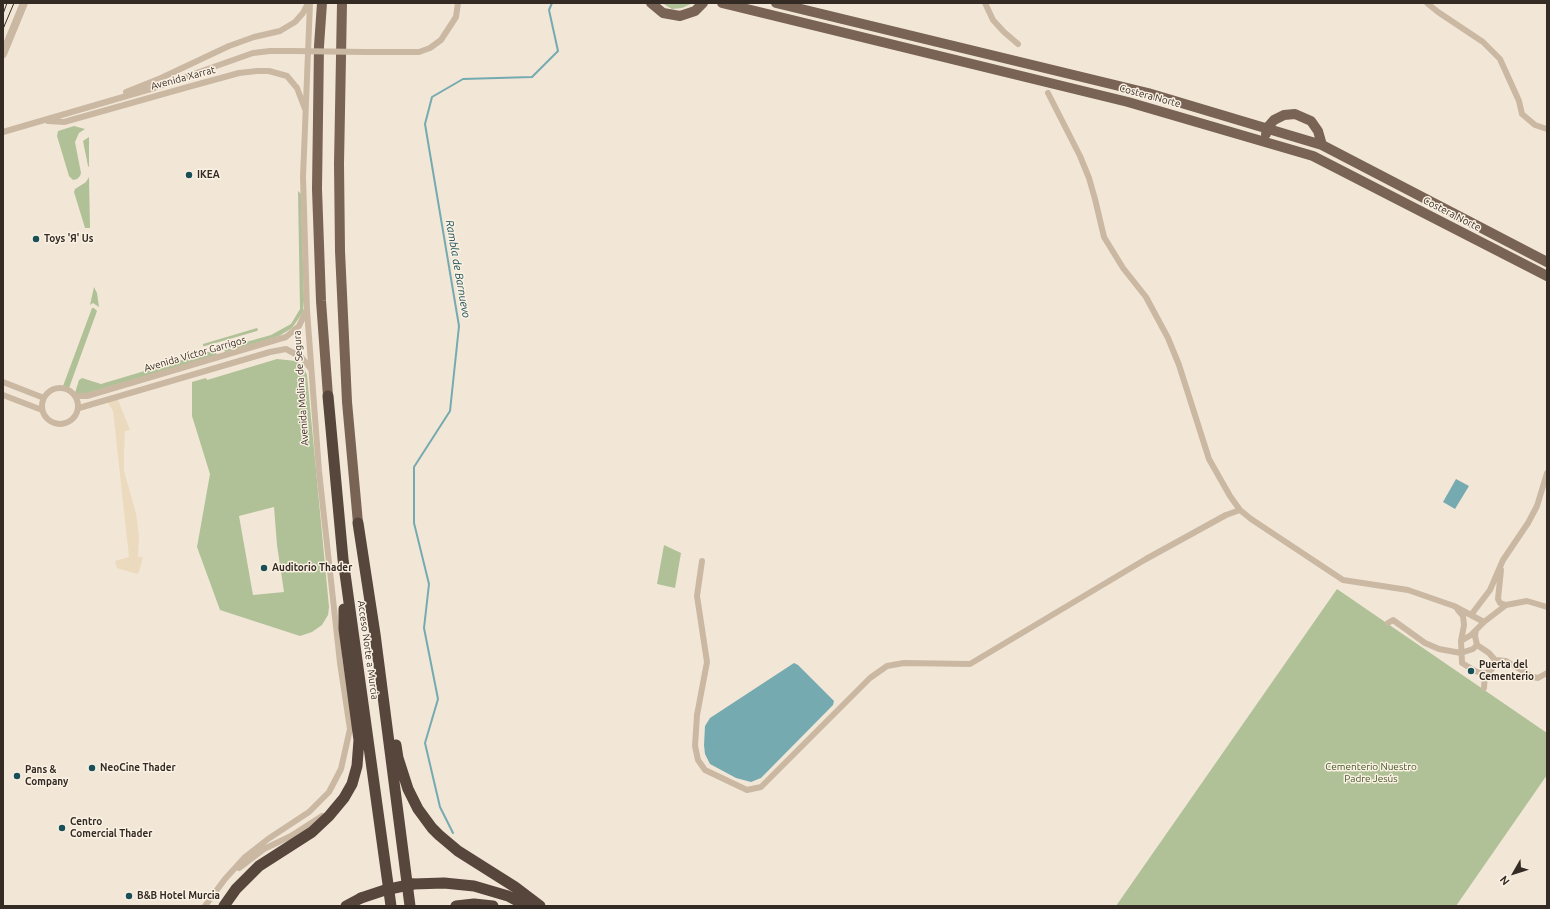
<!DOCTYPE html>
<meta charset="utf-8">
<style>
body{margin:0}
#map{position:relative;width:1550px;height:909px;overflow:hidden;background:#f2e7d7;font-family:Ubuntu,sans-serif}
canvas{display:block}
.frame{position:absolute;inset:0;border:4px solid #352b25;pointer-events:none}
.north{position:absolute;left:1494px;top:853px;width:40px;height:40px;-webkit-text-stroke:3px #faf1e3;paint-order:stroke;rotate:231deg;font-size:11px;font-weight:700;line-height:16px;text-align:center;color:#352b25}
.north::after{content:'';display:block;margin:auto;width:14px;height:18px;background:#352b25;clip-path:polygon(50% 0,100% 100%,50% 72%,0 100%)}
</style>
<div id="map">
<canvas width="1550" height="909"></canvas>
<div class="frame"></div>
<div class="north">N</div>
</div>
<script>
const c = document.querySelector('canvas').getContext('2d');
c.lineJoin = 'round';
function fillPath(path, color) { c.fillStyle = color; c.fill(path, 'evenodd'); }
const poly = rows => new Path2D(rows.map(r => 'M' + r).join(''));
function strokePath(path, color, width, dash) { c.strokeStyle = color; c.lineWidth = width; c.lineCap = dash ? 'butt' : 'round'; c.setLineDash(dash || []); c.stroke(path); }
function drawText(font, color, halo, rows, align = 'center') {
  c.font = font + ' Ubuntu,sans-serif'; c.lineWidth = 3; c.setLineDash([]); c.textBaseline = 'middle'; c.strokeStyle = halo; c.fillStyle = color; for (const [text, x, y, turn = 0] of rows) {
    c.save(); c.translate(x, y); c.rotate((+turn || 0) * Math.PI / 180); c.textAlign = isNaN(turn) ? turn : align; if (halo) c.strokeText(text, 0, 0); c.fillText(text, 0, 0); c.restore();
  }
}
const green = poly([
 [662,3,693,3,682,8,672,9],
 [74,126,85,129,79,133,75,142,81,173,80,176,77,179,73,180,69,176,57,136,58,131],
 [89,137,89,167,88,166,83,141],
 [89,177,90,228,85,228,74,192,75,189,86,182],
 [298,191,301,194,304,300,303,312,292,328,279,336,226,352,224,351,225,348,271,335,291,324,300,309],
 [94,287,97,293,99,307,93,303,90,305],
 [92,308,94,308,97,311,69,388,63,386],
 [257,328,258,330,257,331,205,346,203,346,203,344],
 [215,350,217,355,84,394,75,393,79,380,82,378,101,384],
 [277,359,296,361,303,366,307,375,329,607,328,615,322,625,312,632,300,636,220,610,197,547,210,474,192,416,192,382,206,378,207,380],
 [274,507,277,545,284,592,253,595,239,516],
 [664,545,681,553,675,588,657,584],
 [1337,589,1547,733,1547,775,1456,906,1116,906]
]);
const plaza = poly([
 [117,397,130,430,125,431,124,453,124,471,136,513,139,536,138,557,143,557,139,572,137,574,117,568,115,561,129,557,113,411,106,400]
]);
const water = poly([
 [1456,479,1469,486,1455,509,1443,502],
 [794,663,798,665,834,701,833,705,761,778,751,782,736,778,710,764,705,754,704,745,705,726,710,718]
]);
const stream = poly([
 [453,833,440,807,425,743,438,699,424,628,429,584,414,523,414,467,450,411,459,326,425,124,432,97,463,79,532,77,558,51,549,10,552,3]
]);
const minor = poly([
 [985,3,993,20,1004,32,1018,44],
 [1427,3,1438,12,1483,42,1500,59,1519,101,1522,114,1535,125,1547,129],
 [367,52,419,52,430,48,441,40,456,17,458,3],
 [126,92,161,78,229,46,254,37,280,31,295,22,303,13,308,3],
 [1048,93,1080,156,1089,178,1095,199,1104,237,1123,268,1146,297,1168,338,1179,365,1209,459,1230,496,1240,510,1251,519,1343,580,1408,590,1454,606,1484,622],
 [48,121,64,122,188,87,239,73,257,71,269,71,287,76,297,88,305,109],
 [3,132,154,88,253,53,270,51,292,51],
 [3,382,44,398],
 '42 406a18 18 0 1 1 36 0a18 18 0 1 1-36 0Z',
 [3,395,42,410],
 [75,396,87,396,286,337,299,326,306,311],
 [79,408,270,352,286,349,301,357,311,369],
 [702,561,697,596,707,662,697,715,695,746,698,760,705,770,747,790,761,787,870,678,887,666,904,663,970,664,1146,559,1226,515,1240,510],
 [1501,570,1498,599,1500,603,1506,605],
 [1458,610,1463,616,1464,625,1461,641],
 [1471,615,1490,590,1503,560,1528,523,1537,506,1547,473],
 [1388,623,1393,620,1425,643,1439,649,1461,653,1473,649,1477,645,1489,653,1495,660,1506,661,1533,677,1538,678,1547,673],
 [1476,630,1475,636,1477,645],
 [1485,674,1475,671,1462,663,1461,641,1471,635,1484,622,1506,605,1527,601,1547,607],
 [1484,688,1485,674,1492,669,1495,660],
 [239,868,264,849,291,836,322,816],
 [205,906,225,879,245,857,268,839,309,812,329,792,341,769,350,729,340,663,319,471,307,310,303,177,310,3]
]);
const tertiary = poly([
 [3,54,24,3]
]);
const primary = poly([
 [322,3,319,46,317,189,321,301,328,396],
 [342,3,339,164,340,251,347,402,358,523],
 [651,3,663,13,680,16,695,11,703,3],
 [722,3,1128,102,1313,156,1547,276],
 [776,3,1148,93,1322,145,1547,262],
 [1266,134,1267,128,1274,120,1284,115,1295,114,1311,121,1318,131,1322,145]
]);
const motorway = poly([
 [328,396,343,559,391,906],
 [358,523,375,634,410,906],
 [396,745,398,758,408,789,418,809,432,828,439,835,458,851,515,887,540,906],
 [413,884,444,883,474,886,508,896,527,906],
 [224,906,236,889,259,866,312,832,329,816,344,798,352,784,357,766,359,740,344,629,344,609],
 [346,906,361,898],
 [456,906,474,904,493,906]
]);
const tram = poly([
 [3,14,7,3],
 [3,29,14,3]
]);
const minorBridge = poly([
 [292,51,367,52]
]);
const motorwayBridge = poly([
 [361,898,385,890,413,884]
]);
const markers = [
 [189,175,4,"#195058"],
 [36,239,4,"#195058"],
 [264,568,4,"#195058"],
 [1471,671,4,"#195058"],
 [92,768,4,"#195058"],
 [17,776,4,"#195058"],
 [62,828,4,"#195058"],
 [129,896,4,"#195058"]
];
const streetNames = [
 ["Avenida Xarrat",183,78,-15],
 ["Costera Norte",1150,96,15],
 ["Costera Norte",1452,214,27],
 ["Avenida Víctor Garrigos",195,354,-16],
 ["Avenida Molina de Segura",301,388,-94],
 ["Acceso Norte a Murcia",368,650,82]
];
const poiNames = [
 ["IKEA",197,175],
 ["Toys 'Я' Us",44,239],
 ["Auditorio Thader",272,568],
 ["Puerta del",1479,665],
 ["Cementerio",1479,677],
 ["NeoCine Thader",100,768],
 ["Pans &",25,770],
 ["Company",25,782],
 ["Centro",70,822],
 ["Comercial Thader",70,834],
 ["B&B Hotel Murcia",137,896]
];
const parkNames = [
 ["Cementerio Nuestro",1371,767],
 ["Padre Jesús",1371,779]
];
const waterNames = [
 ["Rambla de Barnuevo",458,269,80]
];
fillPath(green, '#b0c197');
fillPath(plaza, '#ebdabd');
fillPath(water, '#75aab0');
strokePath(stream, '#75aab0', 2);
strokePath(minor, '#cab8a3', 6);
strokePath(tertiary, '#cab8a3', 8);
strokePath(primary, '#786355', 10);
strokePath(motorway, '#56463c', 11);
strokePath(tram, '#352b25', 1);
strokePath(minorBridge, '#cab8a3', 6);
strokePath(motorwayBridge, '#56463c', 11);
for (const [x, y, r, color] of markers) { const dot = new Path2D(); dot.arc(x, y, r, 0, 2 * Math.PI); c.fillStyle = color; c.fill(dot); strokePath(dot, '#faf1e3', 1.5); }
drawText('10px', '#352b25', '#faf1e3', streetNames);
drawText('bold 10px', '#352b25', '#faf1e3', poiNames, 'left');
drawText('10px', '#415428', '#faf1e3', parkNames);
drawText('italic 11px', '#195058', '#faf1e3', waterNames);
</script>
